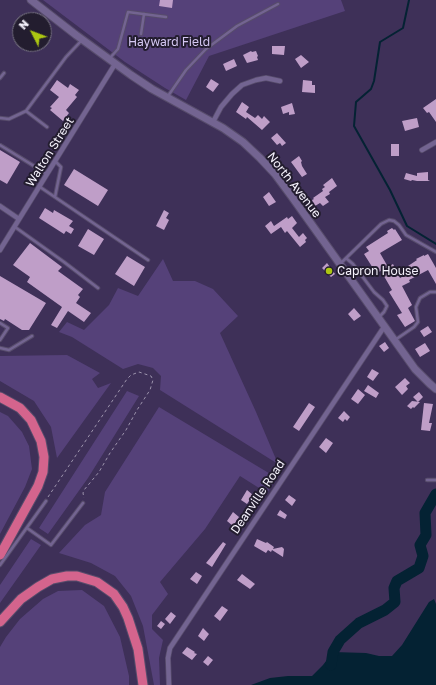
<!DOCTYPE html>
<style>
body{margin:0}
#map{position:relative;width:436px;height:685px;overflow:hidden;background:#3e3058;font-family:"Golos Text",sans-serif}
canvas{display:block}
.north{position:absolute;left:12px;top:12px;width:40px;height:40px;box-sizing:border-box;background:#231d2f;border:1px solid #777381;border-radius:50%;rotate:312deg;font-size:11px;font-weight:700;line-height:16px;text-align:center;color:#f6f3fd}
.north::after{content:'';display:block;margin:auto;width:14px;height:18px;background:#acc612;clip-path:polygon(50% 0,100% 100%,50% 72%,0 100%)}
</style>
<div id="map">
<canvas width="436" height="685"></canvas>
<div class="north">N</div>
</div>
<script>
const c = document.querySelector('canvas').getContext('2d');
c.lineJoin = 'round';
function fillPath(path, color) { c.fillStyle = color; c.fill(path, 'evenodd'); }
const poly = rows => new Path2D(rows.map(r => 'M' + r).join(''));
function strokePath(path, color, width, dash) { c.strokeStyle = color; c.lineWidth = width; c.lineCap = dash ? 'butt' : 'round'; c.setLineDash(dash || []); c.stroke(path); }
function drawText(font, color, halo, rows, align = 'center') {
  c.font = font + ' "Golos Text",sans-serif'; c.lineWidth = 4; c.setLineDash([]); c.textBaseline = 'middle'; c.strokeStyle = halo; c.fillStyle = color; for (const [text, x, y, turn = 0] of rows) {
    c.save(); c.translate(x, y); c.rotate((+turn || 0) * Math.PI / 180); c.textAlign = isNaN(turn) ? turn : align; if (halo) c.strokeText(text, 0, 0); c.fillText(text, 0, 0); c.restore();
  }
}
const green = poly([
 [43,0,341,0,345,11,209,56,186,100,165,88,125,62],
 [163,259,173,281,195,281,213,289,238,316,220,333,256,412,278,464,160,390,161,376,153,368,138,364,123,369,72,337,59,332,67,322,84,330,109,305,118,288,138,296],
 [67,355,100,373,92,379,98,388,111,383,57,458,51,427,34,401,0,381,0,356],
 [127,391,139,396,88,478,48,534,39,528],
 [159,407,277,478,267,493,240,476,205,529,160,582,168,594,152,615,152,629,163,640,159,658,160,685,154,685,143,626,131,596,115,576,91,563,59,553,85,525,101,515,105,492],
 [0,412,8,416,22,432,29,446,32,469,25,487,0,534],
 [31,539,41,545,0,603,0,585],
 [82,590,104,606,120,637,129,676,129,685,0,685,0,647,6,637,20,619,43,599,58,591]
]);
const water = poly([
 [434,599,436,604,436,685,251,685,270,678,288,676,312,676,323,665,333,652,366,653,379,656,392,656,402,645,429,602]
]);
const stream = poly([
 [409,0,403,28,380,42,374,81,371,89,356,102,354,126,390,190,407,226,436,244]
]);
const river = poly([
 [331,665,333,652,340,640,359,623,385,610,395,602,394,588,397,581,419,568,423,556,420,545,426,535,425,513,436,494]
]);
const building = poly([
 [160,0,173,0,172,8,159,6],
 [272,46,285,46,284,55,272,54],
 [251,51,252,52,256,51,258,56,257,57,258,60,247,63,243,55],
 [301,55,309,62,301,68,295,59],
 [234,59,237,66,226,71,223,64],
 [211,79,219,84,213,92,206,87],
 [57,80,68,88,70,84,79,90,75,95,77,97,66,110,69,113,63,121,50,110,52,108,50,107,59,97,50,90],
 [303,80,312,81,312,85,315,85,315,93,302,92],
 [436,99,436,122,429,112,427,113,423,108],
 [242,102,249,107,246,112,255,118,258,115,262,119,264,116,270,122,262,130,247,117,246,119,236,112],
 [292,103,295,114,289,115,289,112,283,114,281,107],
 [417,118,419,127,405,131,402,121],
 [277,133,286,143,282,146,280,143,277,145,271,138],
 [391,144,399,144,399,156,391,156],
 [0,150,20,162,7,184,0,180],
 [299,156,302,161,301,162,302,166,307,174,302,177,291,162],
 [74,169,108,190,98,206,64,185],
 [428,172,428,180,430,181,417,181,412,180,411,181,404,179,406,173,417,176,417,173],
 [332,178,337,186,329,192,330,194,325,197,329,202,323,206,320,203,315,206,312,200,314,199,313,198,323,191,322,189,325,187,323,185],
 [269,192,276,202,269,206,263,197],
 [45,208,53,213,54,210,73,221,69,226,74,229,71,234,66,231,64,234,39,218],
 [164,210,169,213,166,218,169,220,164,230,156,226],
 [292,216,297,223,292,228,299,237,303,233,307,238,305,240,306,242,300,247,287,231,285,233,281,227,271,234,265,226,271,221,274,226,287,217,288,219],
 [392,228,394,230,395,229,402,240,380,253,388,267,393,264,400,278,411,272,408,266,417,260,416,259,424,255,424,256,428,254,436,268,436,284,428,270,409,280,410,282,402,286,412,305,408,308,415,321,405,327,397,315,402,313,389,292,392,290,381,271,376,273,364,254,369,251,366,247,388,233,387,231],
 [88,229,104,239,94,255,78,246],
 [30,243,62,267,58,271,83,289,78,295,80,297,76,303,91,313,84,322,68,311,57,328,51,325,62,307,27,282,30,277,13,265],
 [127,256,145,267,134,286,115,274],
 [327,263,335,274,331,277,322,268],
 [0,276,46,303,29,330,22,330,5,319,4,321,0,319],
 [354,308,361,316,354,321,348,314],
 [428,326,432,332,424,337,420,331],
 [385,342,389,348,384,352,379,346],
 [425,343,430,351,420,357,415,349],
 [372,369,379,373,373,381,367,377],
 [405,378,410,383,406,386,408,389,402,395,395,387],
 [368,385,379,393,376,398,364,391],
 [358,389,365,395,358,404,351,399],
 [419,392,423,397,418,402,413,397],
 [412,401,420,402,414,408,413,407,411,409,407,406],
 [309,403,315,407,299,431,293,427],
 [424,403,433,404,429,423,432,423,430,431,421,430],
 [344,411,350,417,347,421,345,419,343,422,338,418],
 [326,438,333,443,326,453,319,447],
 [247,490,253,495,247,504,241,500],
 [289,495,296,500,292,506,285,500],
 [280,510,287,515,285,519,277,515],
 [233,512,239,517,233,526,227,521],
 [257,539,266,543,267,542,274,547,273,549,282,547,284,549,283,557,272,550,271,552,268,550,266,553,254,546],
 [223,542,226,544,212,567,206,563],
 [196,572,202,576,197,584,190,579],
 [242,574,255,584,250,589,237,580],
 [222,606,228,610,220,621,214,616],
 [171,612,176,616,170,624,165,619],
 [161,621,165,624,161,629,157,626],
 [203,628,209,634,204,641,198,636],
 [187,647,195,652,194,653,197,654,192,660,182,653],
 [208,656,213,660,208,666,203,662]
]);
const path = poly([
 [48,497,127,379,131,375,139,372,151,376,153,380,150,390,137,410,126,430,110,453,99,472,84,490,83,493,84,498]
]);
const service = poly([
 [141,34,144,14],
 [109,59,118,49,128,12,166,17],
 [0,78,4,73],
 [168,96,186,70,206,49,237,26,278,4],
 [0,118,9,119,26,111],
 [47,127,26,111,66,57,82,40],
 [0,145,47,174],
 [40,187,148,260],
 [55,197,61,167,56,162],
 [15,227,64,262,98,288],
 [347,259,353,264,374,292,383,300,387,306,384,312,378,318],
 [340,264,381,224,389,220,394,221,399,225,406,235,436,252],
 [0,323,8,328,0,340],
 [395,340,414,327,418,322,416,307,420,298,430,292,436,292],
 [0,348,9,350,32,336],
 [427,480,436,480],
 [27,528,51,545,83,503],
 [0,565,46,501]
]);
const minor = poly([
 [213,122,221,107,232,94,242,85,256,80,266,78,280,81],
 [422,150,436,142],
 [0,206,19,219],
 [0,250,115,64],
 [169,685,168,658,170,648,384,327]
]);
const secondary = poly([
 [31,0,76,35,131,75,152,89,223,128,243,142,260,158,275,174,292,197,415,369,430,384,436,389]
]);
const motorway = poly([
 [0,397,20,408,31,420,41,441,44,457,43,472,38,486,0,555],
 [0,622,21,599,38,587,52,579,67,576,77,576,97,582,114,594,123,607,128,618,138,649,143,685]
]);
const markers = [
 [329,271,4,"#acc612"]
];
const parkNames = [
 ["Hayward Field",169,42]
];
const streetNames = [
 ["Walton Street",50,152,-58],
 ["North Avenue",294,185,52],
 ["Deanville Road",258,497,-56]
];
const poiNames = [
 ["Capron House",337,271]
];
fillPath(green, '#554179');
fillPath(water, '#042233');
strokePath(stream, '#042233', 2);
strokePath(river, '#042233', 11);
fillPath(building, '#bf9ec8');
strokePath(service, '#574c6b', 4.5);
strokePath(minor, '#574c6b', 6);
strokePath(secondary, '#574c6b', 9);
strokePath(motorway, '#574c6b', 11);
strokePath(path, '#9d94ad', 1, [3, 3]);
strokePath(service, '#736491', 2.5);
strokePath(minor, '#736491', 4.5);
strokePath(secondary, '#736491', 7);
strokePath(motorway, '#d4648d', 9);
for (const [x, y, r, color] of markers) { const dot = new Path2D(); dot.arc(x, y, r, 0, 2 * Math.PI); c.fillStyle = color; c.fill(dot); strokePath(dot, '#231d2f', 1.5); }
drawText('12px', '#d5c8f3', '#231d2f', parkNames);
drawText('12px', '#f6f3fd', '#231d2f', streetNames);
drawText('12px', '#f6f3fd', '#231d2f', poiNames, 'left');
</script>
